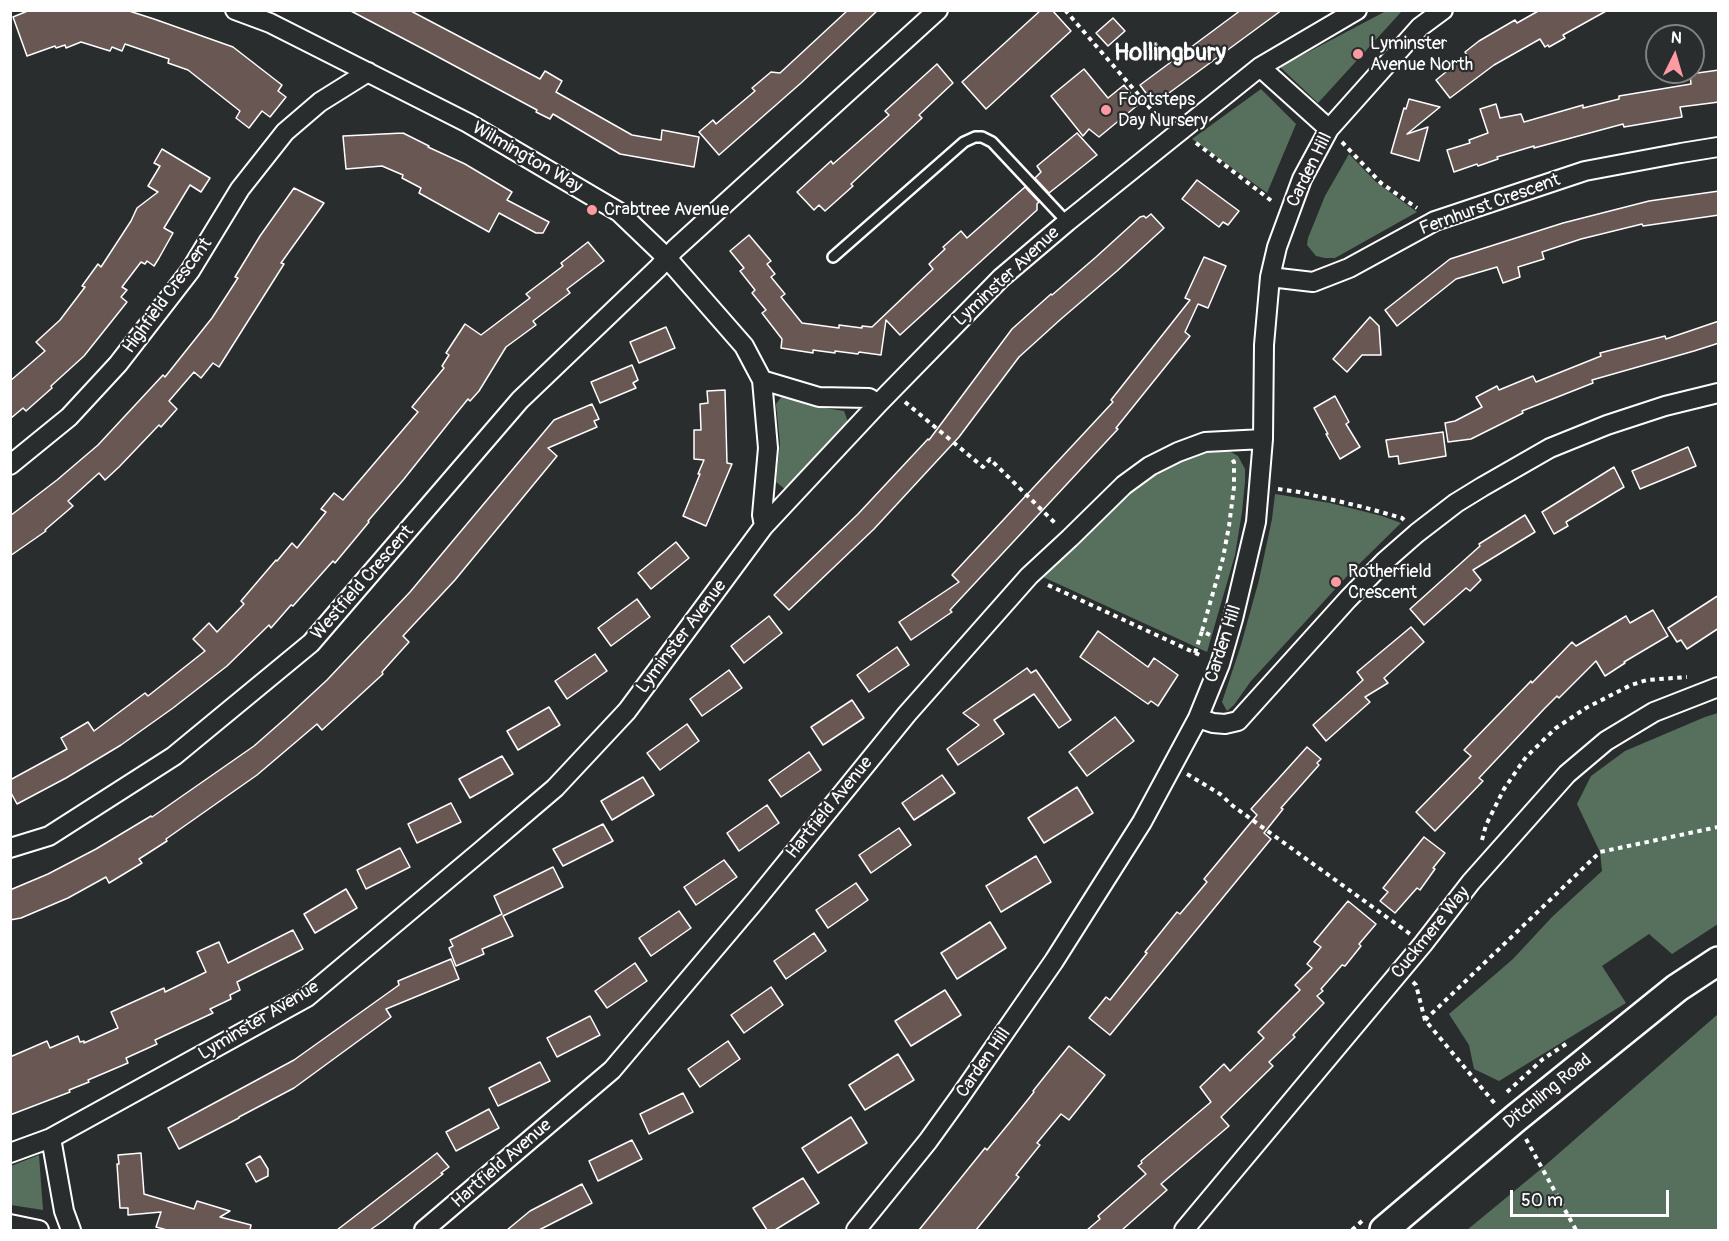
<!DOCTYPE html>
<style>
body{margin:0}
#map{position:relative;width:1729px;height:1241px;overflow:hidden;background:#2a2d2e;font-family:Pangolin,sans-serif}
canvas{display:block}
.frame{position:absolute;inset:0;border:12px solid #fff;pointer-events:none}
.north{position:absolute;left:1645px;top:24px;width:60px;height:60px;box-sizing:border-box;background:#2a2d2e;border:2px solid #7f8182;border-radius:50%;rotate:5deg;font-size:16px;font-weight:700;line-height:24px;text-align:center;color:#fff}
.north::after{content:'';display:block;margin:auto;width:21px;height:27px;background:#ff9aa2;clip-path:polygon(50% 0,100% 100%,50% 72%,0 100%)}
.scale{position:absolute;left:1510px;top:1190px;width:159px;height:27px;box-sizing:border-box;border:3px solid #fff;border-top:0;padding-left:8px;font-size:18px;line-height:21px;white-space:nowrap;color:#fff;-webkit-text-stroke:4px #2a2d2e;paint-order:stroke}
</style>
<div id="map">
<canvas width="1729" height="1241"></canvas>
<div class="frame"></div>
<div class="north">N</div>
<div class="scale">50 m</div>
</div>
<script>
const c = document.querySelector('canvas').getContext('2d');
c.lineJoin = 'round';
function fillPath(path, color) { c.fillStyle = color; c.fill(path, 'evenodd'); }
const poly = rows => new Path2D(rows.map(r => 'M' + r).join(''));
function strokePath(path, color, width, dash) { c.strokeStyle = color; c.lineWidth = width; c.lineCap = dash ? 'butt' : 'round'; c.setLineDash(dash || []); c.stroke(path); }
function drawText(font, color, halo, rows, align = 'center') {
  c.font = font + ' Pangolin,sans-serif'; c.lineWidth = 4.5; c.setLineDash([]); c.textBaseline = 'middle'; c.strokeStyle = halo; c.fillStyle = color; for (const [text, x, y, turn = 0] of rows) {
    c.save(); c.translate(x, y); c.rotate((+turn || 0) * Math.PI / 180); c.textAlign = isNaN(turn) ? turn : align; if (halo) c.strokeText(text, 0, 0); c.fillText(text, 0, 0); c.restore();
  }
}
const green = poly([
 [1388,10,1402,11,1318,103,1280,67],
 [1261,89,1296,124,1267,193,1192,139],
 [1349,154,1376,182,1417,212,1335,258,1325,258,1316,256,1307,245,1308,238,1325,196],
 [782,396,811,406,844,411,848,422,786,490,776,482,780,443,776,404],
 [1213,450,1229,451,1238,456,1245,469,1245,482,1242,512,1235,555,1207,652,1043,577,1135,488,1169,467,1193,456],
 [1275,494,1330,503,1382,516,1401,523,1349,574,1251,681,1234,705,1227,711,1222,702,1241,645,1259,580,1272,519],
 [1718,713,1718,924,1672,954,1649,934,1602,966,1626,1003,1499,1081,1474,1069,1469,1045,1449,1014,1513,959,1552,917,1602,871,1600,852,1577,804,1591,776,1625,751,1705,717],
 [1718,1014,1718,1230,1467,1230,1541,1169],
 [39,1155,43,1210,11,1205,11,1166]
]);
const building = poly([
 [30,10,126,10,154,19,233,47,282,85,278,91,286,97,270,117,262,111,249,128,236,118,240,111,188,70,168,63,169,59,125,44,122,51,112,47,110,51,81,42,66,48,65,45,56,48,55,46,27,56,13,17,30,10],
 [349,10,409,10,540,79,545,71,562,81,556,92,632,135,661,140,662,130,699,137,694,167,620,154,553,114,550,119,536,112,537,110,427,51,349,10],
 [848,10,878,10,801,83,719,155,699,132,713,120,716,124,755,91,752,88,771,72,780,73,848,10],
 [1041,10,1052,10,1071,31,986,109,962,82,1041,10],
 [1241,10,1282,10,1154,104,1140,85,1241,10],
 [1540,10,1608,10,1563,35,1565,38,1549,47,1548,45,1545,47,1540,39,1494,65,1450,98,1436,80,1467,55,1465,52,1479,41,1515,20,1517,23,1540,10],
 [1113,18,1125,31,1108,46,1096,33,1113,18],
 [937,64,953,83,919,115,922,118,851,184,853,186,825,211,819,205,814,210,797,192,831,161,833,164,889,115,885,111,937,64],
 [1084,69,1108,98,1124,85,1139,104,1099,137,1089,129,1083,136,1051,96,1084,69],
 [1719,70,1719,102,1680,107,1682,117,1624,127,1623,124,1534,148,1534,146,1497,157,1498,159,1478,166,1477,164,1454,172,1447,150,1470,143,1469,140,1488,133,1480,109,1496,104,1500,118,1521,114,1524,122,1583,105,1583,108,1619,99,1619,96,1691,84,1690,74,1719,70],
 [1409,99,1440,107,1407,134,1428,127,1419,161,1391,153,1404,108,1406,109,1409,99],
 [403,133,429,146,428,147,465,164,512,192,507,200,549,222,543,233,536,233,499,213,489,232,419,193,421,188,402,178,403,175,382,166,346,169,343,136,403,133],
 [1077,133,1097,155,1049,193,1035,178,1041,172,1037,166,1077,133],
 [162,149,210,178,201,192,190,185,164,228,173,233,159,258,154,266,147,261,145,264,141,262,122,287,127,290,121,297,127,302,84,356,51,386,52,388,26,411,23,408,10,419,10,381,45,351,36,342,60,320,85,287,82,286,98,264,101,267,131,221,137,208,158,192,148,186,160,166,154,163,162,149],
 [1197,180,1239,211,1228,225,1223,222,1219,227,1182,199,1197,180],
 [1025,187,1039,202,1037,204,1037,210,900,335,886,320,881,355,859,352,858,354,835,351,835,353,813,350,813,353,781,348,782,339,762,313,766,310,752,293,755,290,740,271,744,268,730,251,749,235,771,261,767,264,775,274,771,277,785,294,781,297,802,323,839,328,839,325,862,328,862,326,872,327,933,269,929,264,945,249,943,247,961,231,967,238,1025,187],
 [294,188,324,203,281,263,284,264,219,367,213,363,201,378,194,372,169,401,177,409,161,427,159,425,119,467,105,480,99,473,68,501,73,506,45,530,46,531,10,556,10,516,57,480,98,445,163,375,165,377,212,318,238,278,235,277,260,236,294,188],
 [1719,191,1719,215,1643,226,1642,224,1581,239,1542,252,1544,259,1518,267,1520,277,1503,283,1497,267,1456,279,1397,326,1385,310,1450,259,1563,223,1649,201,1719,191],
 [1151,214,1164,228,1117,271,1061,319,1019,357,959,437,874,529,789,610,774,595,858,514,928,439,929,440,1012,329,1051,294,1052,295,1096,257,1140,217,1144,216,1146,218,1151,214],
 [588,242,604,261,567,289,570,293,533,321,536,325,506,347,479,391,470,401,468,399,455,415,404,479,368,521,369,522,335,563,333,561,293,606,291,605,271,628,269,625,227,666,173,708,121,745,66,778,17,804,10,791,10,780,67,749,61,738,88,722,94,731,145,693,148,696,205,651,193,639,209,623,217,632,244,604,241,601,276,560,277,561,292,543,297,548,326,512,321,509,334,493,343,500,418,412,412,407,444,368,442,366,449,355,446,353,465,324,481,335,530,298,526,294,563,266,561,263,588,242],
 [1204,257,1226,266,1208,308,1198,304,1185,332,1190,336,1116,428,1118,429,950,610,952,612,911,640,899,622,959,582,952,575,1113,402,1111,400,1190,300,1185,298,1204,257],
 [1370,317,1379,326,1381,355,1362,355,1347,372,1333,359,1370,317],
 [1719,321,1719,343,1694,351,1592,380,1593,383,1522,411,1523,413,1471,439,1448,442,1445,423,1455,421,1482,407,1476,397,1497,386,1499,390,1533,376,1536,382,1601,356,1600,353,1665,336,1666,339,1719,321],
 [666,327,675,348,639,363,630,342,666,327],
 [632,365,638,380,633,383,636,388,600,403,591,382,632,365],
 [725,390,727,463,732,464,706,526,683,516,700,474,698,474,704,460,694,459,694,430,701,430,700,404,708,403,707,391,725,390],
 [1335,396,1349,422,1346,424,1360,447,1340,459,1326,434,1328,434,1314,408,1335,396],
 [592,404,599,419,594,421,597,427,548,448,557,456,455,580,403,636,409,642,382,672,383,674,333,720,322,730,317,724,257,775,166,839,167,841,139,859,142,863,109,883,106,877,68,898,21,918,10,920,10,890,48,874,96,849,151,816,152,817,254,746,287,717,327,680,410,592,554,420,592,404],
 [1443,432,1446,456,1399,464,1398,456,1389,457,1386,440,1443,432],
 [1688,447,1696,466,1640,489,1632,471,1688,447],
 [1614,467,1624,487,1566,522,1568,526,1554,534,1542,512,1614,467],
 [1525,515,1535,532,1473,570,1481,580,1470,591,1466,588,1424,625,1410,609,1480,546,1479,544,1525,515],
 [676,542,689,558,651,589,638,573,676,542],
 [1719,595,1719,628,1687,649,1681,640,1677,642,1668,628,1719,595],
 [637,599,650,617,611,646,598,628,637,599],
 [1653,610,1668,636,1624,662,1625,663,1605,676,1596,661,1559,698,1557,696,1544,709,1479,778,1483,781,1435,831,1416,812,1471,756,1464,750,1531,681,1532,683,1572,642,1576,646,1626,616,1630,623,1653,610],
 [769,616,782,633,744,663,731,646,769,616],
 [1411,627,1424,642,1384,678,1388,683,1365,697,1370,702,1326,741,1313,725,1363,680,1357,672,1411,627],
 [1098,631,1148,667,1154,658,1178,675,1158,706,1151,701,1148,704,1080,657,1098,631],
 [897,647,909,665,869,692,857,675,897,647],
 [595,654,607,671,567,699,555,681,595,654],
 [1027,668,1031,673,1036,670,1071,720,1059,728,1034,694,994,720,1004,734,958,765,947,749,979,725,963,713,1027,668],
 [729,670,742,688,702,716,690,699,729,670],
 [852,700,864,718,823,745,811,727,852,700],
 [549,707,560,725,518,750,507,731,549,707],
 [1115,717,1134,741,1087,776,1069,752,1115,717],
 [687,724,699,741,660,770,647,753,687,724],
 [1307,747,1321,759,1317,763,1319,765,1281,808,1283,809,1264,833,1271,839,1110,1035,1089,1018,1106,997,1110,1000,1147,953,1145,952,1177,912,1180,914,1207,882,1204,879,1257,815,1251,809,1307,747],
 [809,752,821,770,781,797,769,780,809,752],
 [502,756,513,774,470,798,459,779,502,756],
 [942,775,955,793,914,820,902,803,942,775],
 [643,777,654,795,612,820,601,801,643,777],
 [1077,787,1093,813,1044,843,1028,818,1077,787],
 [451,803,461,822,417,843,408,824,451,803],
 [767,805,779,823,739,851,727,833,767,805],
 [603,824,613,841,563,866,553,849,603,824],
 [899,828,911,845,871,873,859,855,899,828],
 [1424,837,1445,853,1433,868,1435,869,1420,890,1417,888,1395,913,1380,901,1388,892,1383,888,1424,837],
 [400,848,410,867,366,889,357,870,400,848],
 [1036,856,1051,882,1001,912,986,886,1036,856],
 [724,860,737,877,696,905,684,887,724,860],
 [553,867,563,887,503,916,513,936,482,949,484,954,456,966,449,948,453,946,450,940,502,914,494,896,553,867],
 [856,883,868,900,828,928,816,910,856,883],
 [346,889,357,908,315,933,304,914,346,889],
 [1348,901,1376,924,1359,944,1361,946,1345,966,1342,965,1321,989,1323,991,1317,996,1324,1003,1293,1035,1295,1037,1269,1062,1273,1066,1221,1117,1229,1126,1161,1184,1167,1190,1122,1230,1087,1230,1100,1219,1098,1216,1099,1215,1146,1174,1138,1166,1142,1163,1141,1161,1211,1102,1200,1087,1224,1064,1230,1071,1264,1038,1258,1032,1300,990,1295,985,1312,968,1307,964,1321,947,1314,942,1348,901],
 [679,911,691,928,651,956,639,938,679,911],
 [990,922,1006,948,957,979,941,953,990,922],
 [293,930,303,949,237,982,240,990,230,995,231,999,210,1009,213,1013,155,1040,157,1044,126,1058,128,1063,88,1080,89,1082,69,1090,70,1092,10,1115,10,1057,47,1041,50,1048,78,1036,80,1042,84,1041,84,1043,118,1028,111,1012,164,988,165,992,206,972,197,952,219,942,228,963,293,930],
 [814,933,826,951,786,979,774,961,814,933],
 [451,959,459,979,386,1009,391,1017,294,1088,239,1117,239,1118,179,1149,168,1128,294,1060,399,985,398,981,451,959],
 [635,963,647,981,607,1008,595,991,635,963],
 [771,987,783,1005,744,1033,731,1015,771,987],
 [945,990,961,1015,911,1046,895,1021,945,990],
 [590,1016,600,1035,557,1057,547,1038,590,1016],
 [728,1041,740,1059,700,1087,688,1069,728,1041],
 [1069,1046,1105,1075,1069,1120,1061,1114,1037,1143,1040,1145,1016,1175,1019,1177,976,1230,919,1230,985,1148,987,1150,1010,1122,1034,1092,1033,1091,1069,1046],
 [898,1054,914,1080,865,1110,849,1085,898,1054],
 [540,1062,550,1081,498,1106,489,1088,540,1062],
 [683,1093,693,1112,649,1134,640,1114,683,1093],
 [489,1109,499,1128,456,1151,446,1132,489,1109],
 [851,1117,867,1143,818,1173,802,1148,851,1117],
 [632,1140,642,1159,598,1181,589,1161,632,1140],
 [141,1153,144,1194,194,1209,197,1201,230,1211,220,1217,251,1225,250,1230,167,1230,156,1227,161,1212,128,1215,128,1208,120,1208,117,1164,119,1164,118,1155,141,1153],
 [437,1153,449,1167,441,1173,443,1174,383,1221,370,1230,337,1230,437,1153],
 [260,1156,268,1169,268,1176,256,1182,246,1164,260,1156],
 [803,1178,819,1203,775,1230,767,1230,753,1208,803,1178],
 [582,1184,592,1203,539,1230,507,1230,530,1211,582,1184]
]);
const path = poly([
 [1065,10,1163,123],
 [1342,142,1381,183,1417,208],
 [1196,143,1273,202],
 [905,402,983,467,990,459,1057,525],
 [1278,489,1299,492,1363,507,1402,518,1404,520],
 [1048,585,1202,656],
 [1210,635,1202,631,1223,558,1229,526,1234,487,1234,462,1231,458],
 [1195,653,1202,631],
 [1187,774,1220,794,1233,806,1410,934],
 [1482,840,1486,825,1504,789,1526,757,1556,728,1586,708,1631,685,1647,680,1687,677],
 [1413,982,1416,985,1425,1020,1496,1105],
 [1425,1020,1600,852,1718,827],
 [1507,1092,1543,1059,1566,1044],
 [1526,1139,1576,1230],
 [1352,1230,1362,1221]
]);
const lane = poly([
 [833,257,964,142,975,137,982,137,992,142,1067,222]
]);
const street = poly([
 [235,10,270,23,468,123,619,212,667,258,744,346,762,380,768,448,762,515,764,526],
 [1260,67,1329,129],
 [1270,277,1313,282,1349,268,1435,221,1585,171,1681,153,1718,147],
 [762,380,819,397,869,398,878,404],
 [10,465,69,417,118,364,190,271,240,189,285,132,320,102,368,72],
 [1198,718,1213,723,1225,724,1238,721,1348,599,1385,561,1417,533,1456,503,1482,487,1550,448,1607,425,1665,406,1718,393],
 [10,848,49,836,174,756,311,643,520,400,658,268,675,249,938,10],
 [51,1138,64,1211,71,1230],
 [10,1153,51,1138,307,997,481,851,555,788,627,711,764,526,878,404,1001,278,1067,222,1260,67,1357,10],
 [10,1224,39,1230],
 [424,1230,612,1070,755,901,907,714,1029,576,1070,538,1124,485,1150,466,1178,452,1205,442,1263,439],
 [856,1230,928,1141,959,1098,1054,961,1142,822,1198,718,1220,664,1233,619,1256,522,1263,439,1264,345,1270,277,1277,247,1302,179,1329,129,1420,27,1443,10],
 [1184,1230,1423,944,1471,882,1567,774,1606,741,1654,712,1718,687]
]);
const secondary = poly([
 [1384,1230,1516,1118,1677,988,1718,961]
]);
const markers = [
 [1358,54,6,"#ff9aa2"],
 [1106,110,6,"#ff9aa2"],
 [592,210,6,"#ff9aa2"],
 [1336,582,6,"#ff9aa2"]
];
const poiNames = [
 ["Lyminster",1370,44],
 ["Avenue North",1370,65],
 ["Footsteps",1118,100],
 ["Day Nursery",1118,121],
 ["Crabtree Avenue",604,210],
 ["Rotherfield",1348,572],
 ["Crescent",1348,593]
];
const streetNames = [
 ["Wilmington Way",527,158,30],
 ["Carden Hill",1310,170,-64],
 ["Fernhurst Crescent",1490,205,-20],
 ["Lyminster Avenue",1007,277,-43],
 ["Highfield Crescent",168,296,-54],
 ["Westfield Crescent",363,583,-49],
 ["Lyminster Avenue",682,637,-53],
 ["Carden Hill",1224,644,-72],
 ["Hartfield Avenue",830,808,-51],
 ["Cuckmere Way",1431,933,-51],
 ["Lyminster Avenue",259,1021,-31],
 ["Carden Hill",984,1063,-55],
 ["Ditchling Road",1548,1092,-39],
 ["Hartfield Avenue",502,1164,-41]
];
const districtNames = [
 ["Hollingbury",1170,54]
];
fillPath(green, '#57705d');
fillPath(building, '#695754');
strokePath(building, '#fff', 1.5);
strokePath(lane, '#fff', 14);
strokePath(street, '#fff', 22);
strokePath(secondary, '#fff', 32);
strokePath(path, '#fff', 4, [4.5, 4.5]);
strokePath(lane, '#2a2d2e', 9);
strokePath(street, '#2a2d2e', 18);
strokePath(secondary, '#2a2d2e', 27);
for (const [x, y, r, color] of markers) { const dot = new Path2D(); dot.arc(x, y, r, 0, 2 * Math.PI); c.fillStyle = color; c.fill(dot); strokePath(dot, '#2a2d2e', 2); }
drawText('18px', '#fff', '#2a2d2e', poiNames, 'left');
drawText('18px', '#fff', '#2a2d2e', streetNames);
drawText('bold 24px', '#fff', '#2a2d2e', districtNames);
</script>
